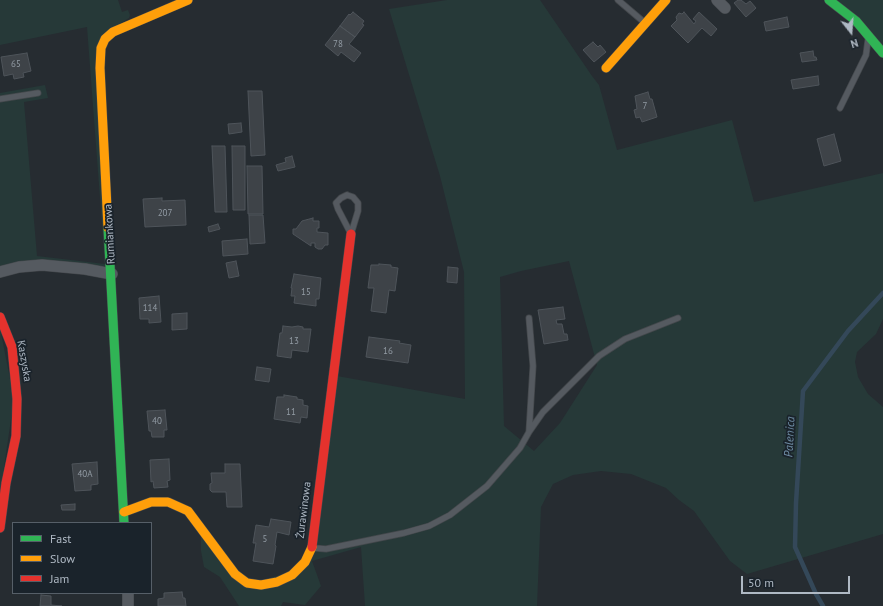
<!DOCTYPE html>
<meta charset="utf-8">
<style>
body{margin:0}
#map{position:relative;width:883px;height:606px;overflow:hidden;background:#262c31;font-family:"PT Sans",sans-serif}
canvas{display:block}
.legend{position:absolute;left:12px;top:522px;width:140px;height:72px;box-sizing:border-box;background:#1a232b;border:1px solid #565f68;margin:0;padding:5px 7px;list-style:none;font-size:12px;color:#afb9c4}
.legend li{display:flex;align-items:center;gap:8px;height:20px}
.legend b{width:20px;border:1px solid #565f68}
.north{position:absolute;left:831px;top:12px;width:40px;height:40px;-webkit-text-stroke:3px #1a232b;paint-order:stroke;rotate:163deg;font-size:11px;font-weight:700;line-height:16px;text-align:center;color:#afb9c4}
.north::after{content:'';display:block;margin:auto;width:14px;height:18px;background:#afb9c4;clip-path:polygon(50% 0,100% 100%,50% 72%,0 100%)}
.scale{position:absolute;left:741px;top:576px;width:109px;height:18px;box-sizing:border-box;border:2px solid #afb9c4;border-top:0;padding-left:5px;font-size:12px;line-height:14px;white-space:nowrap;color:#afb9c4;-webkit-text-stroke:3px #1a232b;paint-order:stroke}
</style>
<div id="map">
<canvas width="883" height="606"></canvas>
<ul class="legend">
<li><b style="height:5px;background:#30b455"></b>Fast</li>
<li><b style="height:5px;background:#ff9f0a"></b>Slow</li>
<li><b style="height:5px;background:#e5322d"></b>Jam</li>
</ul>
<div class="north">N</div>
<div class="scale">50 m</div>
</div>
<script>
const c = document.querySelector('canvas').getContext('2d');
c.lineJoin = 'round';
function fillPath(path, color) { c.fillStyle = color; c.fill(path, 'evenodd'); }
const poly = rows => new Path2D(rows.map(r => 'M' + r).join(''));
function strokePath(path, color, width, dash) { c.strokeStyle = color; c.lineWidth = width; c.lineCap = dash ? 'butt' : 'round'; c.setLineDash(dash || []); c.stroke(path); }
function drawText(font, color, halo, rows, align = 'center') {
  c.font = font + ' "PT Sans",sans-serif'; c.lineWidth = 3.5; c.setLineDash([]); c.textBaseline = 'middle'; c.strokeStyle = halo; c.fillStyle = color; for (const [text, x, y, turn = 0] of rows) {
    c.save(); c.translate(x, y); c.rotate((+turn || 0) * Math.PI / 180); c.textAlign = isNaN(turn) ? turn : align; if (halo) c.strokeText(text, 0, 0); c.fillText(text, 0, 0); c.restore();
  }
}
const green = poly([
 [0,0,118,0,122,12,128,10,130,15,129,18,102,35,107,263,102,269,0,268,0,93,45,85,48,98,24,102,37,256,105,264,87,27,0,45],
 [447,0,540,0,592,76,599,85,617,150,732,120,754,202,883,173,883,319,876,334,857,352,855,362,858,377,868,394,883,407,883,534,747,574,730,561,694,511,679,500,666,488,631,474,601,471,573,475,553,484,541,507,537,606,365,606,361,547,312,561,321,586,305,605,283,602,281,606,239,606,220,577,204,567,201,551,201,534,243,586,307,567,337,376,465,399,464,272,440,176,389,9],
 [569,261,597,365,560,423,534,451,504,426,500,277,521,271],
 [836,0,883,0,883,47],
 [0,328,14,399,0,494]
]);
const stream = poly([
 [823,606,816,594,795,547,796,503,803,391,848,331,883,293]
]);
const building = poly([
 [738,0,741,0,746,4,750,1,756,8,746,17,734,3,738,0],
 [353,12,364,21,362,24,364,25,355,37,340,26,349,14,350,15,353,12],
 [684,12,694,24,696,21,693,19,699,12,717,29,711,36,702,28,688,43,671,26,677,20,676,17,679,13,682,14,684,12],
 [787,17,789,27,766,31,764,22,787,17],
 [340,26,355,37,349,44,361,53,354,62,341,52,338,56,325,45,340,26],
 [593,42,598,47,600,45,606,52,594,62,583,50,593,42],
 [813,51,814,57,816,57,817,60,802,62,800,53,813,51],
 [27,53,31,71,23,73,24,77,14,79,13,74,4,76,1,57,27,53],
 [818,76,819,85,793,89,791,80,818,76],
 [248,91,262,91,265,155,251,156,248,91],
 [648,92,650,99,652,99,657,117,642,122,640,117,636,118,634,110,637,109,635,96,648,92],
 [241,123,242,132,229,134,228,124,241,123],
 [834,134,841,161,824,166,817,139,834,134],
 [212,146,225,146,227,212,215,212,212,146],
 [232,146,245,146,245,210,233,210,232,146],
 [292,156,295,167,278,171,276,165,286,162,285,158,292,156],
 [247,166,262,166,263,214,248,214,247,166],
 [162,198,162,201,185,200,186,225,145,227,143,199,162,198],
 [249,215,263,215,265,243,250,244,249,215],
 [313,218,313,221,319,221,319,228,317,228,317,232,328,233,328,245,325,245,322,249,318,249,315,247,315,243,311,243,311,246,293,234,293,229,296,229,302,221,313,218],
 [218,224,220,229,209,232,208,227,218,224],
 [247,239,248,254,223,256,222,241,247,239],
 [236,261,239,276,229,278,226,263,236,261],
 [379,264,391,265,391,267,398,268,395,291,389,290,386,313,371,311,374,288,368,288,371,265,379,265,379,264],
 [448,267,458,268,457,283,447,282,448,267],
 [294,274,321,278,319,299,316,299,316,306,294,303,295,296,291,296,292,288,291,288,294,274],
 [159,296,161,322,149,323,149,319,140,319,139,298,159,296],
 [563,307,565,319,556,320,557,324,562,324,564,334,567,334,568,340,544,344,538,310,563,307],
 [187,313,187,329,172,330,172,314,187,313],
 [283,326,292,327,298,326,303,327,303,329,311,329,308,352,292,350,291,358,277,356,280,333,282,333,283,326],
 [369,337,400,341,399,343,411,345,408,363,366,357,369,337],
 [257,367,271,369,269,382,255,380,257,367],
 [284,395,297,397,297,399,303,400,303,405,308,406,307,418,301,417,300,423,274,419,277,397,284,397,284,395],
 [165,410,167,430,164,430,164,437,152,437,151,431,149,431,147,411,165,410],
 [169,459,170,480,167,481,168,487,154,488,153,481,151,482,150,460,169,459],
 [97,462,98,484,91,485,91,490,75,491,72,464,97,462],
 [225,464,240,464,242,507,227,507,226,492,212,492,210,490,210,484,212,483,211,473,225,473,225,464],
 [75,504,75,510,62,510,61,505,75,504],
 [271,519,291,522,289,535,277,532,275,545,276,546,273,564,253,561,256,543,253,543,256,525,269,527,271,519],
 [182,592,183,598,185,598,186,606,158,606,158,599,164,598,164,593,182,592],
 [41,595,51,596,51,605,62,606,40,606,41,595]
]);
const lane = poly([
 [618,0,645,23],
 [0,99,38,93],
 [840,108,866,55,868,40],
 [347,195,353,197,358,203,358,211,351,234,338,209,336,203,341,198,347,195],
 [529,432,543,412,599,356,625,339,678,318],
 [314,548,326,549,404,533,429,526,450,515,487,486,520,448,529,432,533,366,529,318]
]);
const street = poly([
 [717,0,725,8],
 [0,272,19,267,42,265,85,269,112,274],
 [128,593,128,606]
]);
const fast = poly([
 [829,0,856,21,883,53],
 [108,228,124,523]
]);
const slow = poly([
 [606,68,666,0],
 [108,228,100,68,101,48,105,39,113,32,188,0],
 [124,512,151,502,168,502,188,511,235,574,247,583,261,585,277,582,292,575,305,562,312,547]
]);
const jam = poly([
 [0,317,12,347,17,399,16,436,6,483,0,528],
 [312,547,351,234]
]);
const numberNames = [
 ["78",338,44],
 ["65",16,64],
 ["7",645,106],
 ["207",165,213],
 ["15",306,292],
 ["114",150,308],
 ["13",294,341],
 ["16",388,351],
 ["11",291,412],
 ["40",157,421],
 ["40A",85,474],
 ["5",265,539]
];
const streetNames = [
 ["Rumiankowa",110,234,-93],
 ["Kaszyska",24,361,80],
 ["Żurawinowa",304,510,-83]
];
const waterNames = [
 ["Palenica",790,437,-87]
];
fillPath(green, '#263938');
strokePath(stream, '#344859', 4.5);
fillPath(building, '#3e4348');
strokePath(building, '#4e545a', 1);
strokePath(lane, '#44484c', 7);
strokePath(street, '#44484c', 12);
strokePath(fast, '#44484c', 10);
strokePath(slow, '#44484c', 10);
strokePath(jam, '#44484c', 10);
strokePath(lane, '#555a60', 5.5);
strokePath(street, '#555a60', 11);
strokePath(fast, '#30b455', 9);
strokePath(slow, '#ff9f0a', 9);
strokePath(jam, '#e5322d', 9);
drawText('9px', '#939ca5', null, numberNames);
drawText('11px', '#afb9c4', '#1a232b', streetNames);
drawText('italic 12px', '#708ea6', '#1a232b', waterNames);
</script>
